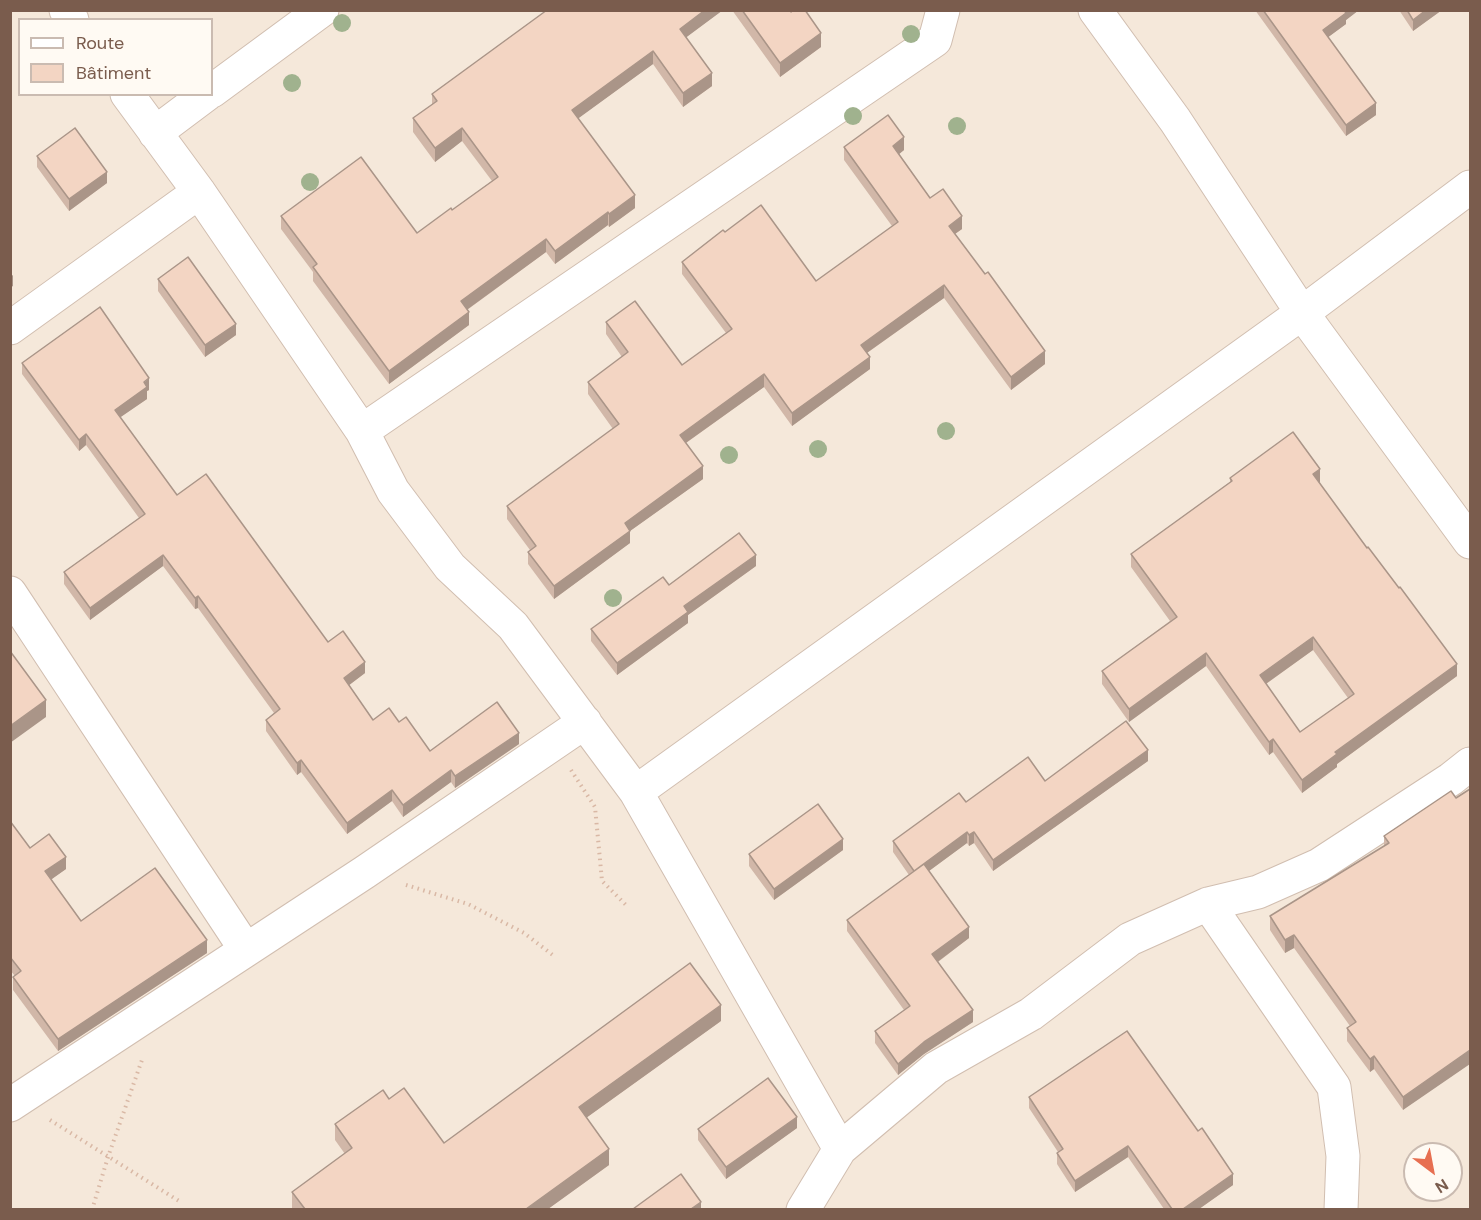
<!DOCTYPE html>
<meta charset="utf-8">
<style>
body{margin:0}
#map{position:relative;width:1481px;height:1220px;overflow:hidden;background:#fdf6ec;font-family:"DM Sans",sans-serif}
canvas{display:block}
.frame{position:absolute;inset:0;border:12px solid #7a5c4d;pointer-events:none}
.legend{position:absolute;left:18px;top:18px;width:195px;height:78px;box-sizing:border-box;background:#fffaf3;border:2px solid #cabbb1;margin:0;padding:8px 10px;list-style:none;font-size:18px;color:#7a5c4d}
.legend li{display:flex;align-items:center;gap:12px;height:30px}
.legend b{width:30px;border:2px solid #cabbb1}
.north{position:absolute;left:1403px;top:1142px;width:60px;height:60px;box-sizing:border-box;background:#fffaf3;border:2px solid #cabbb1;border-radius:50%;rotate:148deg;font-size:16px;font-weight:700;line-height:24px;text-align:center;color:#7a5c4d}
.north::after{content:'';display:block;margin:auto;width:21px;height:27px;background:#e76f51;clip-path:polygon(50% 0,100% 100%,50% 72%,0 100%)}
</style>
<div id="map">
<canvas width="1481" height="1220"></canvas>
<div class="frame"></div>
<ul class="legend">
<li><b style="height:8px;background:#fff"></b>Route</li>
<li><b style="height:16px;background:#f3d5c3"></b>Bâtiment</li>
</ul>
<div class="north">N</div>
</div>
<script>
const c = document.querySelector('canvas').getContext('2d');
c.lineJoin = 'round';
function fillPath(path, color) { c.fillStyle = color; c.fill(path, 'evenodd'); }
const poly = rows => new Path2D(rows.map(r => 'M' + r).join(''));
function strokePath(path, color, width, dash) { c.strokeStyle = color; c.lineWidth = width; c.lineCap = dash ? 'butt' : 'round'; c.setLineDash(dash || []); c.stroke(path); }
const residential = poly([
 [11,11,1470,11,1470,1209,11,1209],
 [20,20,212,20,212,94,20,94],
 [1415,1154,1451,1154,1451,1190,1415,1190]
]);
const path = poly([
 [571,770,595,807,602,881,628,907],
 [406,885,468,904,524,933,554,956],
 [50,1120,179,1201],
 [92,1210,108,1157,143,1057]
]);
const street = poly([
 [66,10,72,20],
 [1095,10,1175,120,1302,313,1470,542],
 [212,91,322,10],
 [127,94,199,192,362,431,393,491,450,567,513,626,636,792,840,1149],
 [155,133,207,94],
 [10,328,199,192],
 [362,431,935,40,943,10],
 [10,593,246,950],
 [636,792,1302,313,1470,187],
 [1208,904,1334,1087,1343,1156,1341,1210],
 [10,1105,365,872,585,722],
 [803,1210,840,1149,936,1068,1031,1014,1130,939,1208,904,1258,892,1319,865,1451,779,1470,764]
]);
const trees = [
 [342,23],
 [911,34],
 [292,83],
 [853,116],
 [957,126],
 [310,182],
 [946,431],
 [818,449],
 [729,455],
 [613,598]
];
const wall = poly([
 [547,10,723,10,686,37,712,86,683,107,653,64,578,118,635,208,609,227,608,225,555,264,546,252,467,310,469,325,389,384,313,281,313,272,281,229,281,216,417,233,452,210,492,181,462,141,435,162,413,132,413,118,432,105,432,94],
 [732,10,790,10,821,47,780,77],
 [1255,10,1359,10,1346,20,1346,24,1328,37,1376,115,1346,136],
 [1399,10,1442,10,1413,31],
 [844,147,904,150,899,154,930,198,962,229,955,234,1045,364,1011,390,944,298,867,353,870,369,792,426,764,387,686,443,703,479,630,531,630,543,554,599,528,564,528,552,530,550,507,519,507,506,613,429,588,394,588,382,622,357,606,334,606,322,682,365,726,333,682,274,682,262,725,232,816,281,892,226,844,160],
 [37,156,107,183,69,211,37,167],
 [158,279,236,335,205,357,158,291],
 [22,363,149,390,147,391,147,399,120,417,177,495,328,642,365,673,349,685,373,720,399,722,430,751,519,744,455,788,451,782,403,817,392,801,347,834,301,772,297,775,266,731,266,720,274,713,198,608,195,609,163,566,90,620,64,584,64,572,139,518,86,445,79,451,22,374],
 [1230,478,1320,482,1319,483,1457,676,1337,764,1337,767,1302,793,1273,752,1269,755,1206,666,1129,722,1102,684,1102,671,1170,621,1131,567,1131,554,1230,482],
 [1313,650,1348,698,1300,732,1266,684],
 [756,566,688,615,688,623,617,675,591,641,591,629,669,585],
 [1148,761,993,871,974,843,969,846,967,843,929,871,969,938,938,962,973,1022,924,1054,898,1075,875,1043,875,1031,904,1010,847,931,847,920,909,875,893,852,893,841,966,802,1045,781],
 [1451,791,1403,1110,1374,1069,1370,1072,1347,1041,1347,1028,1350,1026,1294,948,1285,953,1270,930,1270,916,1384,846,1384,836],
 [10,821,30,848,66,869,51,879,81,921,207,953,58,1051,13,990,13,977,15,976,10,970],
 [843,850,774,900,749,866,749,854],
 [721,1021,586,1118,609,1165,548,1209,293,1209,292,1208,292,1192,345,1154,335,1140,335,1124,389,1099,444,1143],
 [1029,1097,1233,1185,1199,1209,1164,1209,1128,1157,1075,1192,1057,1164,1057,1153,1058,1152,1029,1108],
 [797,1128,726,1179,698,1140,698,1129]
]);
const shadedWall = poly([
 [705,10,723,10,680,42,680,29],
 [1344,10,1359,10,1346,20,1346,24,1323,41,1323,30],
 [1426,10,1442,10,1413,31,1413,20],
 [821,33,821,47,780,77,780,63],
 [653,51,653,64,572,123,572,110],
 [712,73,712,86,683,107,683,93],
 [1376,103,1376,115,1346,136,1346,125],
 [462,128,462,141,435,162,435,148],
 [904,137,904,150,893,159,893,146],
 [107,172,107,183,69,211,69,199],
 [635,195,635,208,609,227,609,214],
 [608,212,608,225,555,264,555,251],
 [962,216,962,229,949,238,949,226],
 [546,239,546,252,461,314,461,301],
 [13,275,13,286,10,288,10,277],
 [944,285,944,298,861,357,861,345],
 [469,312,469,325,389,384,389,371],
 [236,324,236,335,205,357,205,345],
 [1045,351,1045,364,1011,390,1011,377],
 [870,357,870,369,792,426,792,413],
 [764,374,764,387,680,447,680,435],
 [149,378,149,390,147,391,147,399,115,421,115,410],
 [86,434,86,445,79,451,79,440],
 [703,466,703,479,630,531,630,543,554,599,554,586,625,523],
 [1320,469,1320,482,1313,487,1313,474],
 [163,555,163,566,90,620,90,608],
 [756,555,756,566,688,615,688,623,617,675,617,663,684,606],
 [198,596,198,608,195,609,195,598],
 [1313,637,1313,650,1260,688,1260,675],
 [1206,653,1206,666,1129,722,1129,709],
 [365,662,365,673,344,689,344,678],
 [1457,664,1457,676,1337,764,1337,767,1302,793,1302,780,1335,752],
 [46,700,46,717,10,743,10,726],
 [519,733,519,744,455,788,455,776],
 [1273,739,1273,752,1269,755,1269,742],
 [1148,750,1148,761,993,871,993,860],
 [301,760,301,772,297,775,297,763],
 [451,770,451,782,403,817,403,805],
 [392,790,392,801,347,834,347,823],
 [967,832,967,843,914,882,914,871],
 [974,832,974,843,969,846,969,835],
 [843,839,843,850,774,900,774,889],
 [66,857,66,869,45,884,45,871],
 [969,927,969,938,932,966,932,954],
 [1294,935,1294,948,1285,953,1285,940],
 [207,940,207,953,58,1051,58,1039],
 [721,1005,721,1021,579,1123,579,1107],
 [973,1010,973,1022,924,1054,898,1075,898,1064,924,1042],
 [1470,1050,1470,1064,1403,1110,1403,1097],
 [1374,1056,1374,1069,1370,1072,1370,1059],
 [797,1117,797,1128,726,1179,726,1167],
 [1128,1146,1128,1157,1075,1192,1075,1181],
 [609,1149,609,1165,548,1209,526,1209],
 [1233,1174,1233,1185,1199,1209,1183,1209],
 [701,1202,701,1209,691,1209]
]);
const building = poly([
 [547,10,705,10,680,29,712,73,683,93,653,51,572,110,635,195,609,214,608,212,555,251,546,239,461,301,469,312,389,371,313,267,317,264,281,216,361,157,417,233,451,208,452,210,498,177,462,128,435,148,413,118,437,101,432,94,547,10],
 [742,10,790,10,791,12,794,10,805,10,821,33,780,63,742,10],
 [1263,10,1344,10,1346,13,1323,30,1376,103,1346,125,1263,10],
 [1407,10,1426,10,1413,20,1407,10],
 [888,115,904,137,893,146,930,198,943,189,962,216,949,226,985,274,988,272,1045,351,1011,377,944,285,861,345,870,357,792,413,764,374,680,435,703,466,625,523,630,531,554,586,528,552,536,546,507,506,619,424,588,382,628,352,606,322,635,301,682,365,732,329,682,262,723,230,725,232,761,205,816,281,898,222,844,147,888,115],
 [75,128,107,172,69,199,37,156,75,128],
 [188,257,236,324,205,345,158,279,188,257],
 [100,307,149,378,144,382,147,387,115,410,177,495,206,474,328,642,343,631,365,662,344,678,373,720,389,708,399,722,406,717,430,751,497,702,519,733,455,776,451,770,403,805,392,790,347,823,301,760,297,763,266,720,280,709,198,596,195,598,163,555,90,608,64,572,145,514,86,434,79,440,22,363,100,307],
 [1293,432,1320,469,1313,474,1367,548,1368,547,1399,588,1400,587,1457,664,1335,752,1337,754,1302,780,1273,739,1269,742,1206,653,1129,709,1102,671,1177,617,1131,554,1232,481,1230,478,1293,432],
 [1313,637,1354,694,1300,732,1260,675,1313,637],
 [739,533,756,555,684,606,688,612,617,663,591,629,663,577,669,585,739,533],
 [10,651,46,700,10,726,10,651],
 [1126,721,1148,750,993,860,974,832,969,835,967,832,914,871,893,841,959,793,966,802,1028,757,1045,781,1126,721],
 [1470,789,1470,1050,1403,1097,1374,1056,1370,1059,1347,1028,1356,1022,1294,935,1285,940,1270,916,1389,843,1384,836,1451,791,1456,798,1470,789],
 [818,804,843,839,774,889,749,854,818,804],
 [10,821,30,848,49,834,66,857,45,871,81,921,155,868,207,940,58,1039,13,977,21,971,10,957,10,821],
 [924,864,969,927,932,954,973,1010,924,1042,898,1064,875,1031,910,1006,847,920,924,864],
 [690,963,721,1005,579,1107,609,1149,526,1209,305,1209,292,1192,352,1148,335,1124,383,1090,389,1099,404,1088,444,1143,690,963],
 [1127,1031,1198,1131,1202,1128,1233,1174,1183,1209,1172,1209,1128,1146,1075,1181,1057,1153,1063,1149,1029,1097,1127,1031],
 [768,1078,797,1117,726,1167,698,1129,768,1078],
 [681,1174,701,1202,691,1209,633,1209,681,1174]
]);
fillPath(residential, '#f5e8da');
strokePath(street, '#d1beb0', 35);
strokePath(path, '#d9b8a5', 4, [1.5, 4.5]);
strokePath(street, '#fff', 33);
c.fillStyle = '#a0b28e';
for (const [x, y] of trees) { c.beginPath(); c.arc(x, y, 9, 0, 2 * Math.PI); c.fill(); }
fillPath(wall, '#d1b7a8');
fillPath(shadedWall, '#aa9588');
fillPath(building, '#f3d5c3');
strokePath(building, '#aa9588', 1.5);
</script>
